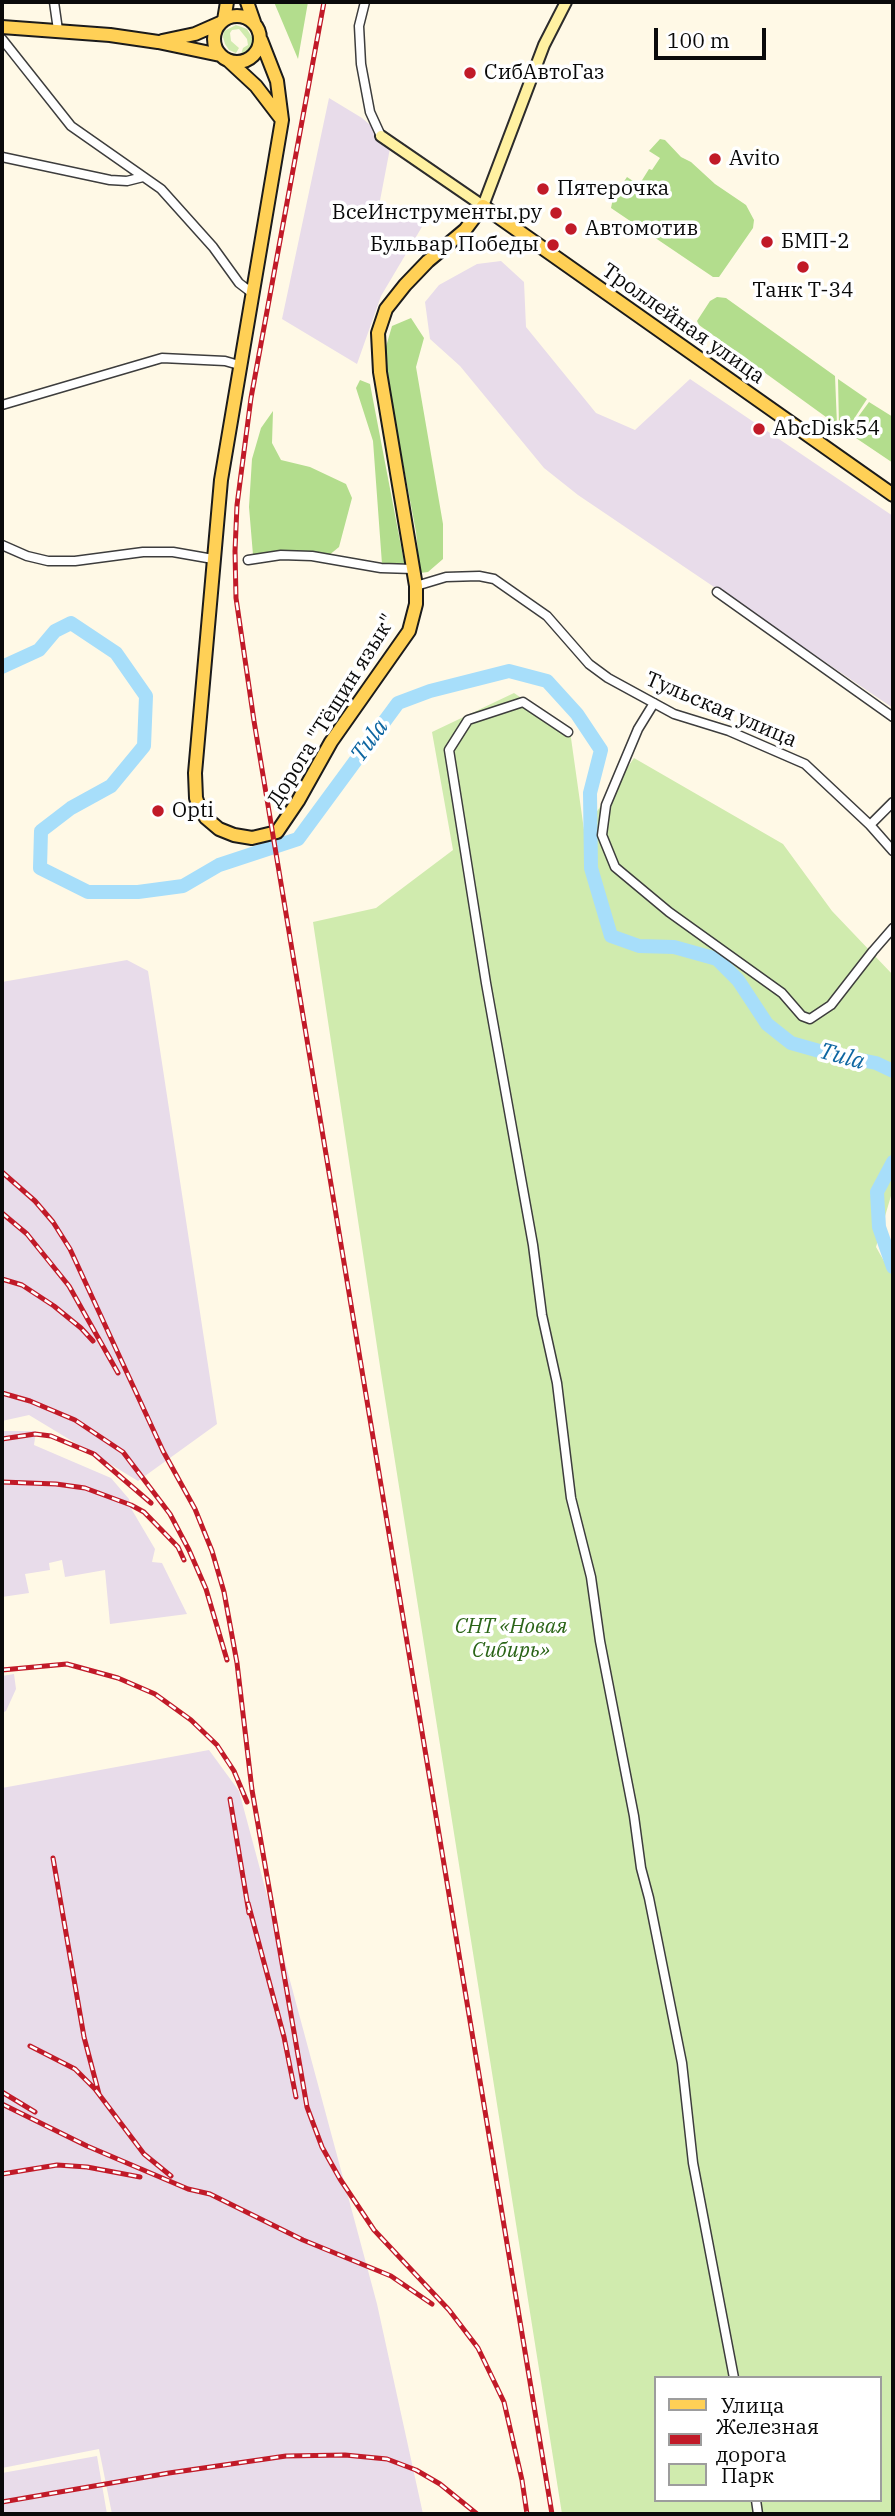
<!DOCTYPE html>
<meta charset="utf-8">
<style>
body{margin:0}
#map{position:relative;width:895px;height:2516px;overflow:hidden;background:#fff9e6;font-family:"IBM Plex Serif",serif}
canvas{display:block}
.frame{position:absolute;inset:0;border:4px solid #0a0a0a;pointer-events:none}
.legend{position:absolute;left:654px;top:2376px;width:228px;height:126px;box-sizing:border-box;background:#fff;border:2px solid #9d9d9d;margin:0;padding:9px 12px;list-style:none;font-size:21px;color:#0a0a0a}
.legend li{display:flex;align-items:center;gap:14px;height:35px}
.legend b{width:35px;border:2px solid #9d9d9d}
.scale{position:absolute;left:654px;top:28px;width:112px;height:32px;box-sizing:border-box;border:4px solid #0a0a0a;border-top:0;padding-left:9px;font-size:21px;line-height:24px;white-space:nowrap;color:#0a0a0a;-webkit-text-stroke:5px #fff;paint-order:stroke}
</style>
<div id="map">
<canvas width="895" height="2516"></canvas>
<div class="frame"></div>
<ul class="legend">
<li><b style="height:9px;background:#ffd056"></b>Улица</li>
<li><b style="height:9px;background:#c11a28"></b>Железная дорога</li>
<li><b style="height:19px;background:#d0ebae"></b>Парк</li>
</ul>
<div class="scale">100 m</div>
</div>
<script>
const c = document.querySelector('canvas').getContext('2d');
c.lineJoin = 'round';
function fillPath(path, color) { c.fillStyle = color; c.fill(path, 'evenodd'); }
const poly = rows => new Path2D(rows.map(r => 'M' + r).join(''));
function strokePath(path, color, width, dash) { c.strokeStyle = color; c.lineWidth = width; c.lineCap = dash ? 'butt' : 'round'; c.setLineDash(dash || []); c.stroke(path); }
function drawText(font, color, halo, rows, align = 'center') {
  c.font = font + ' "IBM Plex Serif",serif'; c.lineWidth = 7; c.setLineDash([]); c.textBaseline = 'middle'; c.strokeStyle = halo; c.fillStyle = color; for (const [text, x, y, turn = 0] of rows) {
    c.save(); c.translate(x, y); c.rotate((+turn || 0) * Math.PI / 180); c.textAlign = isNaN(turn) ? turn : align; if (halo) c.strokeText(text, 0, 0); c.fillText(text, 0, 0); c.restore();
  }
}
const industrial = poly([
 [329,98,362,118,391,143,378,211,426,220,381,296,357,364,282,319],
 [501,261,524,282,526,327,596,413,635,430,690,379,893,516,893,708,578,495,544,468,460,366,430,339,425,302,439,285,477,264],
 [127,960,148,971,217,1424,138,1481,29,1415,2,1421,2,982],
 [2,1431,36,1431,34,1445,111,1478,129,1499,132,1510,155,1549,152,1562,162,1563,187,1614,110,1624,105,1570,65,1577,62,1560,49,1563,50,1570,25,1574,29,1593,2,1597],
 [14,1674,16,1689,6,1711,2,1713,2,1676],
 [209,1750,239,1791,377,2304,423,2514,112,2514,99,2449,2,2468,2,1788],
 [97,2456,107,2514,2,2514,2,2473]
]);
const green = poly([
 [236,25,247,29,254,41,252,49,246,53,241,54,243,48,248,45,247,39,239,29,232,30,230,33,231,41,239,48,236,53,229,50,225,44,223,37,224,31],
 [514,693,570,731,584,830,634,758,783,844,832,911,893,975,893,1189,876,1247,893,1277,893,2514,562,2514,381,1373,313,922,376,908,453,850,432,732],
 [655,2378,879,2378,879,2500,655,2500]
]);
const forest = poly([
 [274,2,308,2,298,59],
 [660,139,665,140,681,157,691,162,715,184,746,205,754,220,753,228,719,277,713,277,611,208,613,198,627,177,639,185,649,169,652,170,660,158,649,151],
 [717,297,726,298,835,376,837,425,699,325,697,321,710,301],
 [411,318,424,338,416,367,443,524,443,559,428,572,420,573,416,532,383,357,392,326],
 [838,379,867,399,846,431,839,426],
 [360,380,370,384,405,567,382,564,373,441,356,388],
 [869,402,893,417,893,463,847,432],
 [273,411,272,443,281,460,310,467,346,484,352,498,339,547,328,556,311,552,253,555,249,507,252,459,261,428]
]);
const river = poly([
 [2,667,39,650,55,631,71,623,116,653,146,696,144,746,111,786,71,808,41,831,40,868,88,892,138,892,183,886,219,865,298,839,398,703,430,691,509,671,547,681,577,714,601,750,590,793,591,868,611,936,639,946,674,947,717,959,738,980,767,1024,791,1043,830,1054,876,1063,893,1071],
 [893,1162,877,1192,879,1227,893,1267]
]);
const street = poly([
 [54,2,58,30],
 [365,2,359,26,361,64,370,112,381,136],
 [2,39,71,126,161,189,213,247,239,283,252,293],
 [2,157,110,180,127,181,143,177],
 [2,405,162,358,225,361,239,365],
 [2,545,27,556,48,561,75,561,143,552,173,552,213,559],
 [248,560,281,555,312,556,381,568,413,569],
 [416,586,446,577,479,576,494,579,547,616,589,664,608,678,674,714,729,731,805,764,870,825,893,851],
 [717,592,893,717],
 [654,703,638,729,606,805,602,835,615,867,669,912,782,993,802,1016,810,1019,831,1005,873,951,893,928],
 [568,732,523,702,468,720,449,750,486,983,533,1245,542,1315,557,1383,571,1498,591,1577,600,1641,634,1816,641,1868,649,1898,682,2063,693,2163,734,2378],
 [870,825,893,802],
 [756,2500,758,2514]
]);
const secondary = poly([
 [381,136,483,206,544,45,566,2]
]);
const primary = poly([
 [247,2,254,22],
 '214 39a23 23 0 1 1 46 0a23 23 0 1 1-46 0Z',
 [224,20,227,2],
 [2,27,110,35,158,42,220,55],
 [261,40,277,81,282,120,221,480,195,773,196,798,199,807,206,818,219,829,234,835,252,838,277,832,298,801,331,742,409,631,416,604,416,586,380,372,378,333,386,309,405,285,428,261,465,230,483,206,893,495],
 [162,41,195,34,220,23],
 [229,61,256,86,282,120]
]);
const rail = poly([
 [324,2,251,398,237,505,235,551,236,598,254,721,552,2514],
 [2,1172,35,1201,53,1222,70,1249,163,1451,195,1509,212,1551,224,1592,237,1663,252,1790,307,2107,322,2147,340,2179,374,2230,449,2310,478,2348,504,2402,522,2480,527,2514],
 [2,1213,27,1234,69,1286,118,1373],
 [2,1279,22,1285,54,1306,81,1328,93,1341],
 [2,1393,30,1401,75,1420,123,1452,170,1514,189,1550,206,1589,227,1660],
 [2,1439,35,1434,51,1436,94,1454,151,1503],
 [2,1482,56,1484,85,1488,131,1505,144,1512,178,1547,184,1560],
 [2,1670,67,1664,118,1678,155,1694,191,1720,217,1745,234,1771,247,1802],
 [230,1799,249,1913],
 [53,1858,84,2037,99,2094],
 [248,1903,284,2037,296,2097],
 [30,2046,75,2069,95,2089,144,2154,171,2176],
 [2,2092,35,2112],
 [2,2104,87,2146,188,2189,210,2194,303,2240,391,2276,432,2304],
 [2,2174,57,2165,87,2167,140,2177],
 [2,2502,169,2473,286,2456,345,2455,387,2459,416,2470,440,2484,477,2514]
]);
const markers = [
 [470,73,7,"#c11a28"],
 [715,159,7,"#c11a28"],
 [543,189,7,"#c11a28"],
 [556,213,7,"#c11a28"],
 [571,229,7,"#c11a28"],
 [767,242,7,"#c11a28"],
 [553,245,7,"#c11a28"],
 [803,267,7,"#c11a28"],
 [759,429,7,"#c11a28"],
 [158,811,7,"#c11a28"]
];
const poiNames = [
 ["СибАвтоГаз",484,73],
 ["Avito",729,159],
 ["Пятерочка",557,189],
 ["ВсеИнструменты.ру",542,213,"right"],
 ["Автомотив",585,229],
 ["БМП-2",781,242],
 ["Бульвар Победы",539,245,"right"],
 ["Танк Т-34",803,291,"center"],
 ["AbcDisk54",773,429],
 ["Opti",172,811]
];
const streetNames = [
 ["Троллейная улица",683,324,35],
 ["Тульская улица",721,710,23],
 ["Дорога \"Тёщин язык\"",332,711,-58]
];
const parkNames = [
 ["СНТ «Новая",511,1627],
 ["Сибирь»",511,1651]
];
const waterNames = [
 ["Tula",370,741,-54],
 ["Tula",842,1057,15]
];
fillPath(industrial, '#e8dcea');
fillPath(green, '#d0ebae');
fillPath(forest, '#b3dd8d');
strokePath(river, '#a7defa', 14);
strokePath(street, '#3d3d3d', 11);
strokePath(secondary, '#2c2c2c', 14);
strokePath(primary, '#1b1b1b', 16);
strokePath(street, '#fff', 8);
strokePath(secondary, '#fff1a1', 10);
strokePath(primary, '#ffd056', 12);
strokePath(rail, '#c11a28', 5);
strokePath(rail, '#fff', 2.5, [8]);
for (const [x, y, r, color] of markers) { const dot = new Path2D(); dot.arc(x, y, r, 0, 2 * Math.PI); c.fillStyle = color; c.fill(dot); strokePath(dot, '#fff', 2.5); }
drawText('21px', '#0a0a0a', '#fff', poiNames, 'left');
drawText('21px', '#0a0a0a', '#fff', streetNames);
drawText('italic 21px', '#2a6417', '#fff', parkNames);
drawText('italic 23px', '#0d66a1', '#fff', waterNames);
</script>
